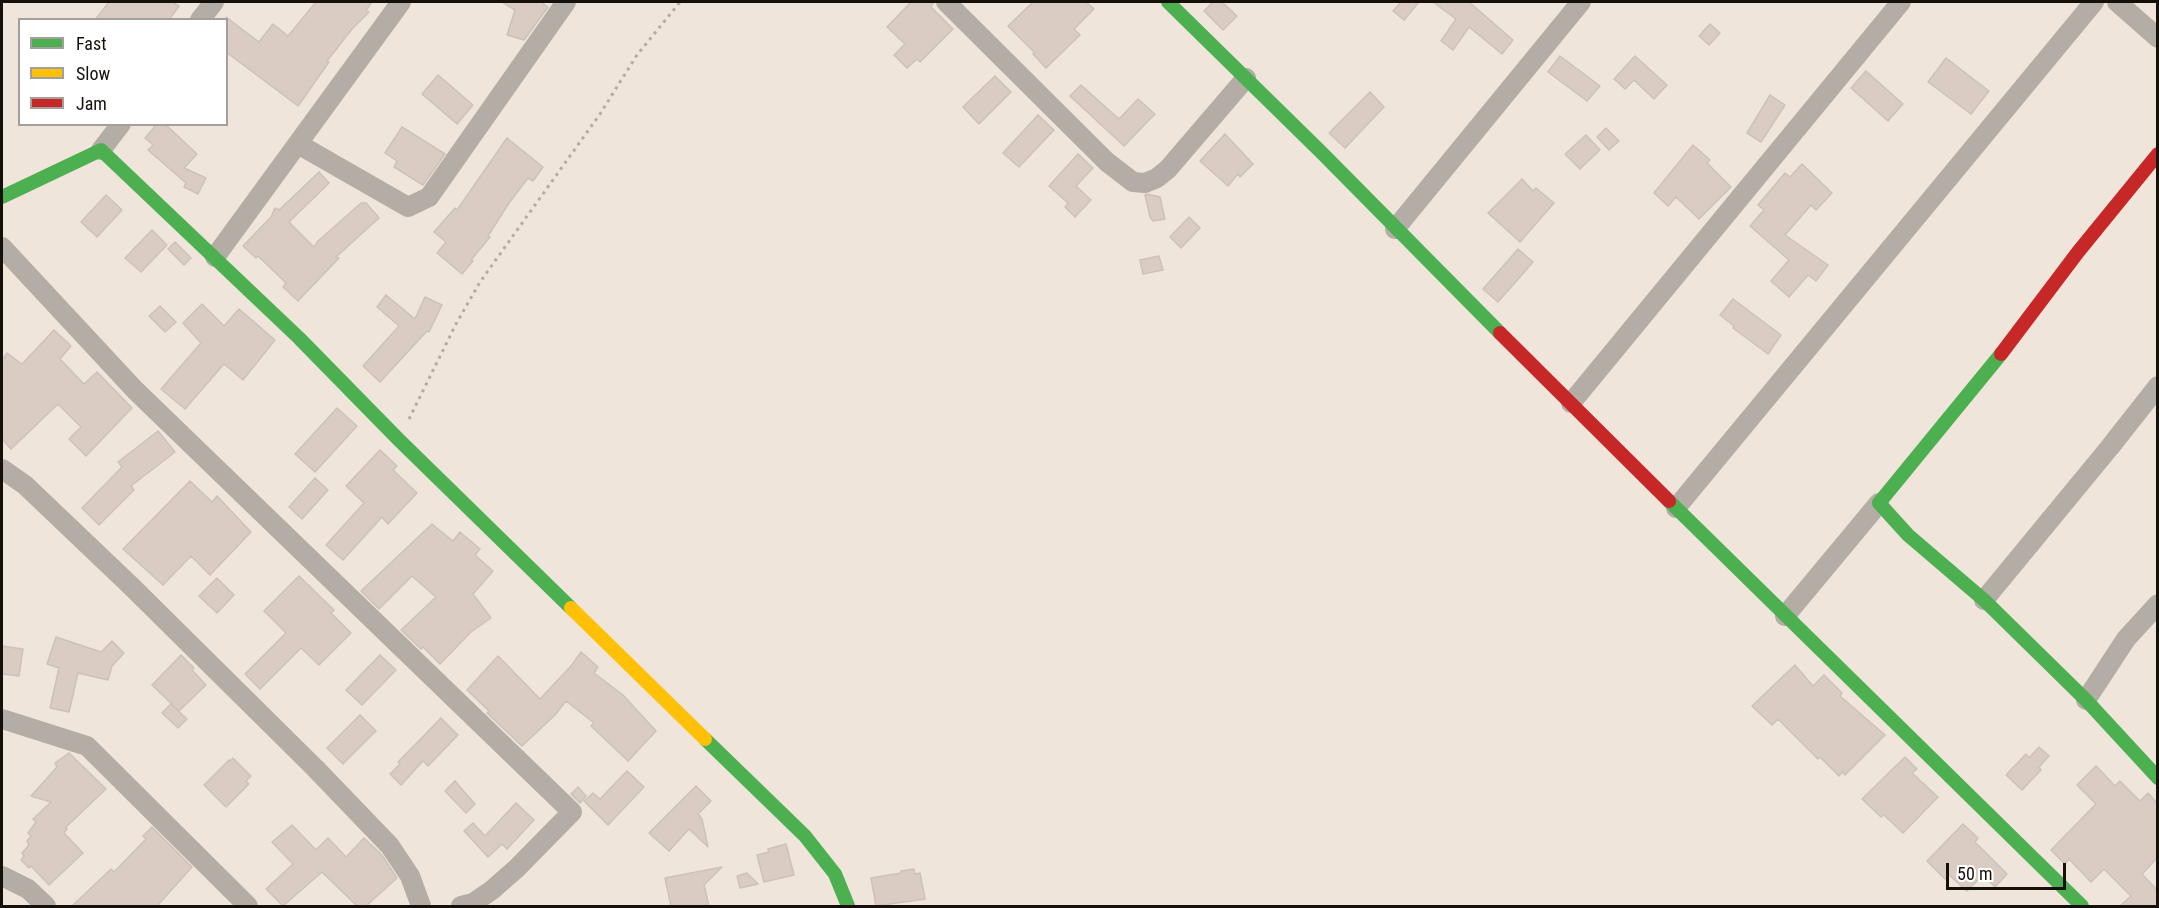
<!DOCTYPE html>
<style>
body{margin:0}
#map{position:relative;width:2159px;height:908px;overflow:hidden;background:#f0e5db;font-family:"Roboto Condensed",sans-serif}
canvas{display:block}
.frame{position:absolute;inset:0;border:3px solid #16100a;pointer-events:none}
.legend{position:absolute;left:18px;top:18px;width:210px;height:108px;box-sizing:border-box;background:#fff;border:2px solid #a29f9d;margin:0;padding:8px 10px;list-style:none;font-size:18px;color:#16100a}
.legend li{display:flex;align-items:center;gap:12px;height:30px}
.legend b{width:30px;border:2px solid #a29f9d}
.scale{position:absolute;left:1946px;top:863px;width:120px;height:27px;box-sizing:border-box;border:3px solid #16100a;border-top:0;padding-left:8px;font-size:18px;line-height:21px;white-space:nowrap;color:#16100a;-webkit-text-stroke:4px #fff;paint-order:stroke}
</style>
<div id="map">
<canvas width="2159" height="908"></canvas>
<div class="frame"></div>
<ul class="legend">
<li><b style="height:8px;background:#4caf50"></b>Fast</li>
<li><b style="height:8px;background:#ffc107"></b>Slow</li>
<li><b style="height:8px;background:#c62828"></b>Jam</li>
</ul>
<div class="scale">50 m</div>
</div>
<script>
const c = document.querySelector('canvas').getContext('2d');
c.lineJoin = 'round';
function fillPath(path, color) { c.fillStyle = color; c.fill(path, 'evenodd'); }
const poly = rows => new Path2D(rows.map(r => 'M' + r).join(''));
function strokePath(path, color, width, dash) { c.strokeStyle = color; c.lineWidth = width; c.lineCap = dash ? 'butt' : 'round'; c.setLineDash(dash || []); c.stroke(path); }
const building = poly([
 [109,2,172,2,179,6,169,20,95,20,109,2],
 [316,2,372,2,366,10,369,12,352,29,327,61,329,62,298,106,226,52,226,17,259,42,273,24,288,36,316,2],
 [502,2,541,2,548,7,524,40,507,35,515,10,502,2],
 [911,2,934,2,931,7,953,29,920,62,917,59,907,68,894,55,905,44,887,27,911,2],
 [1033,2,1086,2,1094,9,1074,29,1080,35,1046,68,1033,54,1035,53,1008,26,1033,2],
 [1213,2,1222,2,1237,16,1223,30,1204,11,1213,2],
 [1401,2,1419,2,1404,20,1393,11,1401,2],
 [1433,2,1469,2,1513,40,1502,54,1469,27,1453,50,1441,41,1456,19,1433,2],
 [1710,24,1720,33,1709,45,1699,36,1710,24],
 [1560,56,1600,86,1587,101,1548,72,1560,56],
 [1635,56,1667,85,1654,99,1634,80,1625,89,1614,79,1635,56],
 [1946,58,1989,91,1971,114,1928,82,1946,58],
 [1866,71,1903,104,1888,121,1851,88,1866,71],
 [438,75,473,105,457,124,422,94,438,75],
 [995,76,1011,92,979,124,963,107,995,76],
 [1081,85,1119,119,1138,99,1155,114,1124,146,1070,96,1081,85],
 [1370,92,1384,107,1345,148,1329,133,1370,92],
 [1770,95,1785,105,1761,142,1747,133,1770,95],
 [1038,115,1054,130,1019,167,1003,153,1038,115],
 [157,124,165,124,197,154,184,168,206,178,198,194,184,187,186,183,148,150,153,145,145,138,157,124],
 [402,127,445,154,423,185,394,167,397,161,385,153,402,127],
 [1606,128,1619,141,1609,150,1597,137,1606,128],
 [1225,134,1253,164,1240,177,1238,174,1228,186,1200,161,1225,134],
 [1586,135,1600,150,1580,169,1565,154,1586,135],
 [507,138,543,167,533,181,528,178,509,203,488,236,490,237,471,260,473,261,462,274,437,253,446,242,434,232,455,208,457,210,507,138],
 [1693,145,1710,160,1707,163,1731,187,1699,219,1676,197,1668,206,1654,193,1693,145],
 [1078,154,1093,168,1076,186,1091,200,1075,217,1065,207,1068,203,1049,186,1078,154],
 [1802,164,1832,193,1816,210,1811,205,1785,235,1828,265,1816,281,1808,275,1789,297,1771,281,1789,260,1750,226,1764,210,1758,205,1785,173,1790,177,1802,164],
 [319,172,329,183,289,222,314,247,318,241,361,203,366,203,379,218,336,257,339,258,298,301,283,287,286,283,258,256,256,258,243,246,271,217,275,208,279,210,319,172],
 [1522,179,1533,191,1536,188,1554,203,1520,242,1488,213,1522,179],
 [1147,194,1160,197,1165,219,1153,221,1150,217,1145,195,1147,194],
 [106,195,122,210,97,237,81,222,106,195],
 [1189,217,1200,228,1181,248,1170,237,1189,217],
 [152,230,167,245,141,272,125,258,152,230],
 [175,242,191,258,184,265,168,249,175,242],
 [1518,249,1533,262,1498,302,1483,289,1518,249],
 [1159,256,1163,270,1143,274,1140,260,1159,256],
 [386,295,415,319,425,297,442,305,429,332,427,331,380,382,363,366,399,326,377,307,386,295],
 [1733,299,1781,335,1768,354,1733,328,1734,326,1720,315,1733,299],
 [202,304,224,326,239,309,275,340,243,380,224,364,185,409,161,389,201,343,183,323,202,304],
 [160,306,176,322,165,332,149,316,160,306],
 [54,330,71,346,60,359,84,384,97,372,132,408,86,456,69,439,81,427,58,404,11,449,2,439,2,360,7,353,22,364,54,330],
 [337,408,357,426,315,472,295,454,337,408],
 [158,431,175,452,131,486,134,490,99,525,82,508,122,467,118,462,158,431],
 [380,450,397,466,393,470,417,493,388,524,382,517,343,560,326,545,364,503,346,486,380,450],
 [315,478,328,490,302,519,289,507,315,478],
 [190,481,212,502,217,496,251,532,210,575,191,556,163,585,123,549,190,481],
 [432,524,453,541,460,532,480,549,475,555,493,571,473,594,491,618,471,632,440,664,423,647,421,649,401,630,436,597,412,576,379,609,361,591,432,524],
 [299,576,334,610,331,613,351,633,319,665,301,648,260,689,245,674,286,633,264,611,299,576],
 [217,578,234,595,217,613,199,596,217,578],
 [56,637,101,652,112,641,124,653,112,666,108,680,78,673,69,712,50,708,59,668,47,664,56,637],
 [2,646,23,649,19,676,2,674,2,646],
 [581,652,598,667,594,673,623,695,656,731,628,761,591,726,594,723,566,701,555,715,522,746,487,713,489,711,467,690,498,656,540,699,571,666,581,652],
 [181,655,194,668,192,670,206,685,179,711,152,685,181,655],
 [380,655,396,670,362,705,346,690,380,655],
 [1795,665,1813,686,1824,675,1842,693,1840,696,1885,735,1845,775,1842,772,1839,776,1820,757,1818,759,1778,719,1772,725,1752,706,1795,665],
 [171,704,187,719,178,728,162,713,171,704],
 [360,715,376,731,343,764,327,748,360,715],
 [441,718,458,735,428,766,423,761,401,785,390,774,400,764,398,762,441,718],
 [2039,747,2049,756,2039,767,2041,770,2022,790,2006,775,2026,754,2029,758,2039,747],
 [69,753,106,789,65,828,67,829,64,833,83,853,49,885,31,866,29,868,21,860,24,856,22,853,29,845,27,841,31,836,28,833,36,822,33,819,51,802,31,796,57,767,55,763,69,753],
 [1905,757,1917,769,1912,773,1938,797,1903,833,1884,815,1881,817,1862,799,1905,757],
 [233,758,251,776,246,781,249,784,226,807,204,785,229,760,230,761,233,758],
 [2096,766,2115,786,2120,781,2140,801,2148,793,2157,803,2157,858,2142,874,2157,890,2157,906,2120,906,2131,896,2104,869,2091,882,2069,859,2065,864,2051,850,2096,804,2077,785,2096,766],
 [627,771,644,787,608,825,584,801,593,793,600,799,627,771],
 [455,781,475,804,466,813,445,791,455,781],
 [696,786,711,801,698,814,702,819,708,847,689,829,669,851,649,833,696,786],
 [578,787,586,796,580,803,571,794,578,787],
 [516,803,534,820,507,849,502,844,488,857,464,831,473,823,485,836,516,803],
 [1963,824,1978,838,1975,842,2007,874,1995,887,1983,875,1967,891,1949,875,1945,879,1927,861,1963,824],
 [292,825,316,850,328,838,346,857,364,838,382,855,397,878,366,906,357,906,322,872,283,906,266,889,293,864,272,842,292,825],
 [152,827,192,867,157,906,72,906,111,869,114,872,146,839,143,836,152,827],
 [786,844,794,875,764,882,757,855,769,852,768,849,786,844],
 [722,867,704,885,709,906,671,906,665,878,722,867],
 [914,869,915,874,920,873,925,899,876,906,871,878,901,873,901,871,914,869],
 [747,873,758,884,740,888,737,876,747,873]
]);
const path = poly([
 [409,419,456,324,480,282,600,114,637,55,680,2]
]);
const street = poly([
 [946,2,1107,162,1133,182,1145,183,1157,178,1168,169,1246,78],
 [2117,2,2158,38],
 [200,20,214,2],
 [298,144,408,207,429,197,566,2],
 [101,150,121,124],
 [1395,229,1581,2],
 [2,247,135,390,572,812,517,868,492,890,473,903,461,906],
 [215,257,401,2],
 [1571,403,1901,2],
 [2,469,25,485,131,586,315,768,390,846,410,876,421,906],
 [1676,508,2094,2],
 [1984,600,2110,447,2158,386],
 [1785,616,1879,503],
 [2086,700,2126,639,2158,604],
 [2,719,87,746,248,906],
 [2,876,28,889,46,906]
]);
const fast = poly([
 [1168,2,1322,153,1500,333],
 [2,197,101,150,299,338,398,439,571,608],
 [2001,354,1879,503,1908,535,1984,600,2086,700,2158,778],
 [1669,501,2082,906],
 [705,739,805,836,835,874,848,906]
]);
const slow = poly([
 [571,608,705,739]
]);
const jam = poly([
 [1500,333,1669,501],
 [2001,354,2078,252,2158,154]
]);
fillPath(building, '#daccc3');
strokePath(building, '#ccc2bc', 1.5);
strokePath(path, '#b4aba4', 3, [3, 4.5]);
strokePath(street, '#b4ada5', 20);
strokePath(fast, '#4caf50', 14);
strokePath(slow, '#ffc107', 14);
strokePath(jam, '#c62828', 14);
</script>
